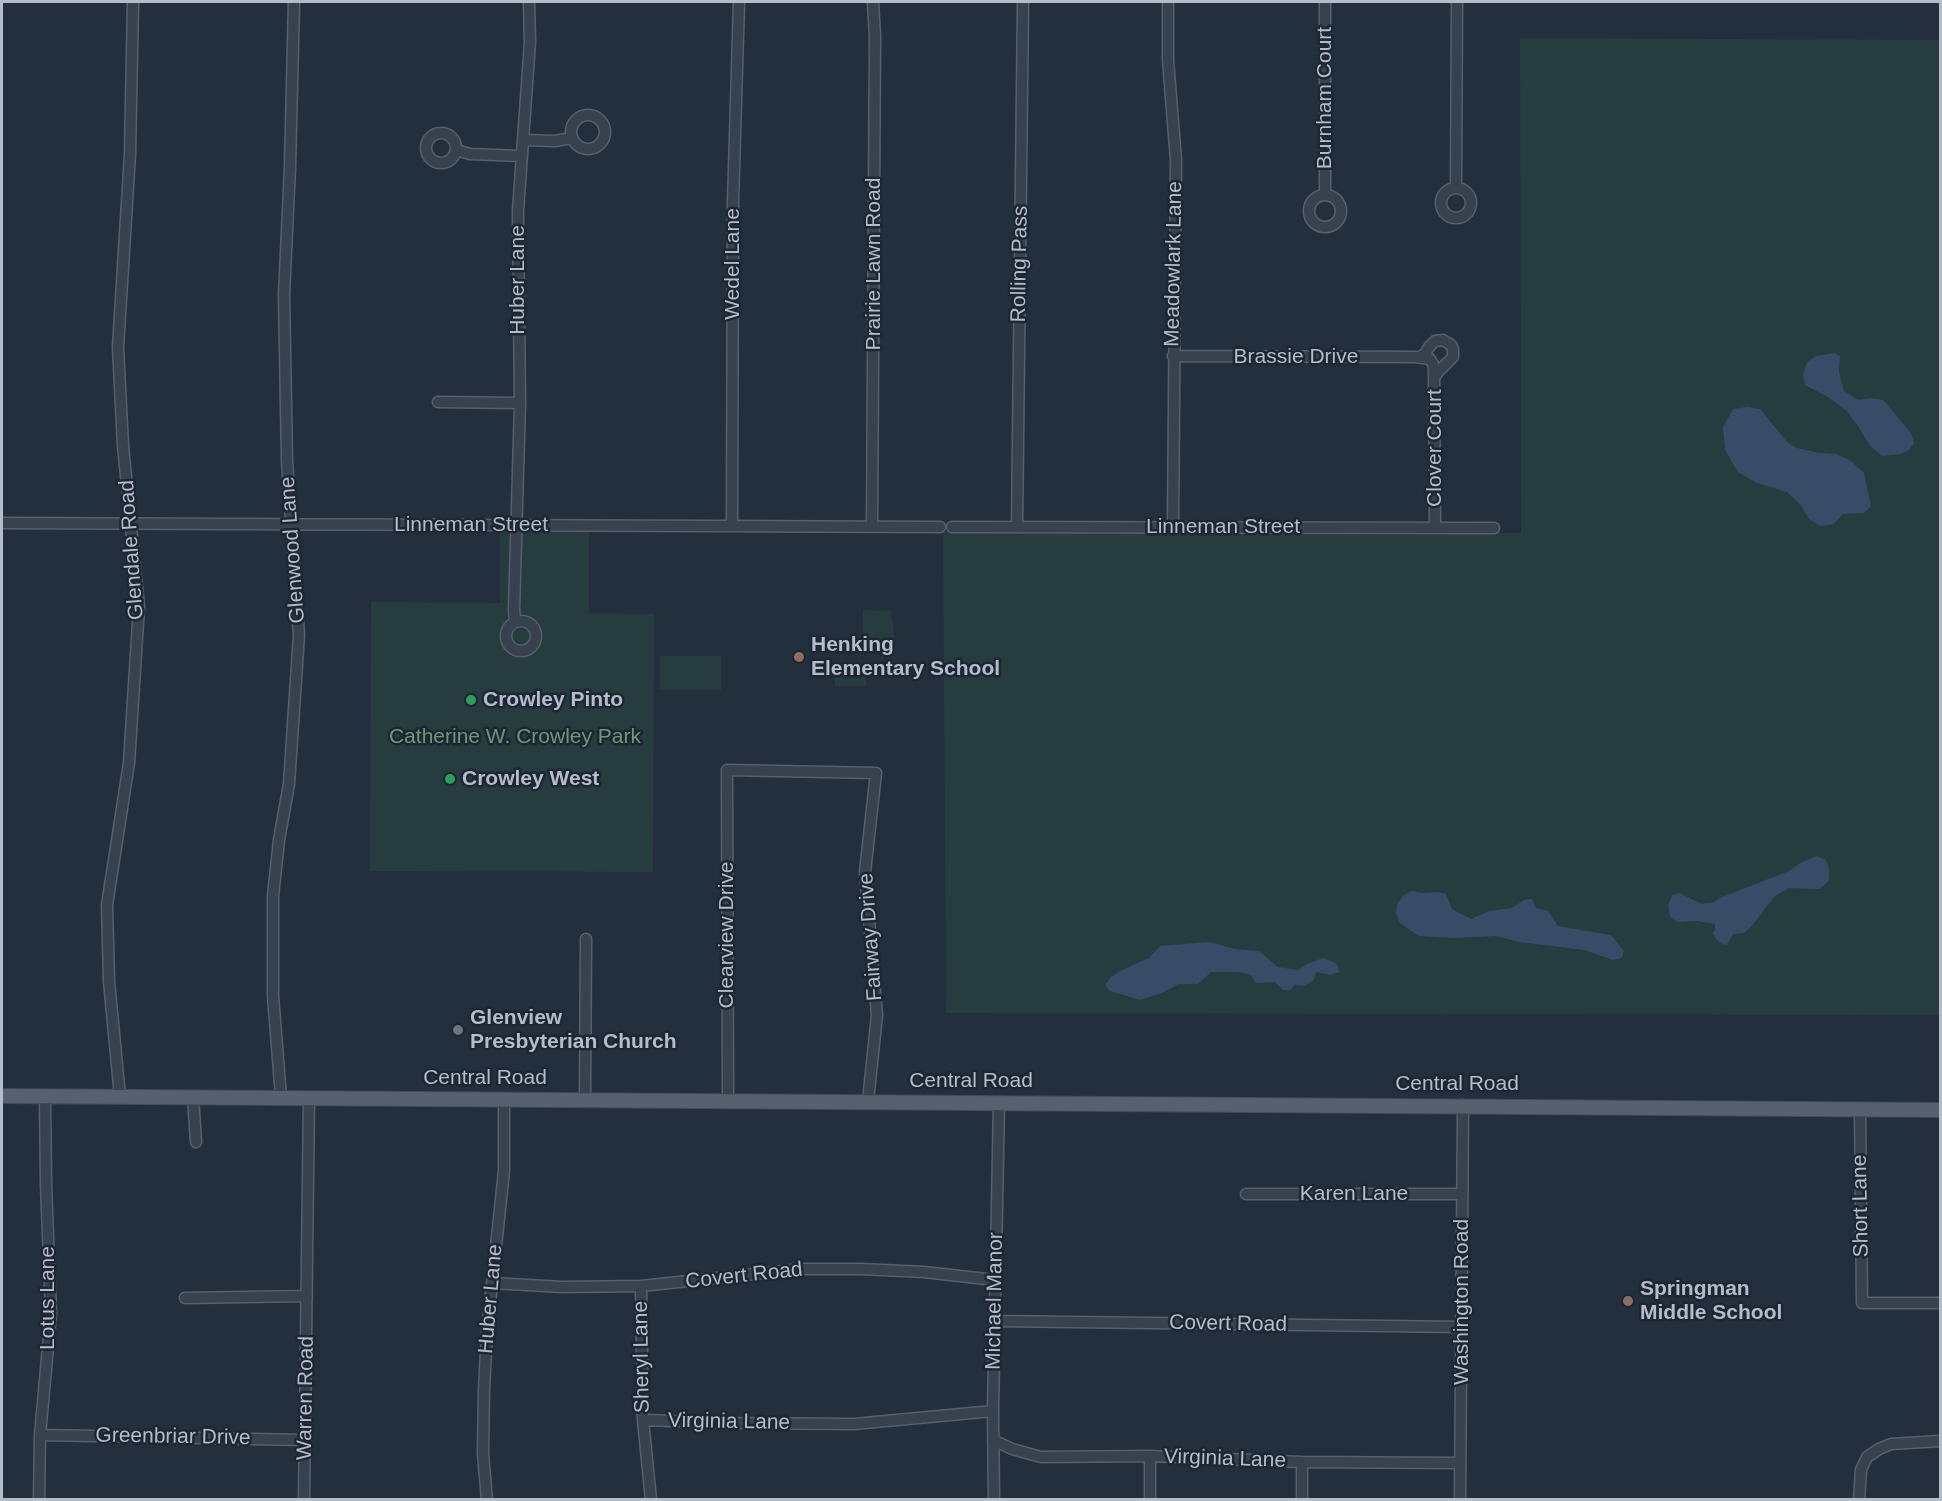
<!DOCTYPE html>
<style>
body{margin:0}
#map{position:relative;width:1942px;height:1501px;overflow:hidden;background:#242f3e;font-family:Helvetica,sans-serif}
canvas{display:block}
.frame{position:absolute;inset:0;border:3px solid #b4bcc9;pointer-events:none}
</style>
<div id="map">
<canvas width="1942" height="1501"></canvas>
<div class="frame"></div>
</div>
<script>
const c = document.querySelector('canvas').getContext('2d');
c.lineJoin = 'round';
function fillPath(path, color) { c.fillStyle = color; c.fill(path, 'evenodd'); }
const poly = rows => new Path2D(rows.map(r => 'M' + r).join(''));
function strokePath(path, color, width, dash) { c.strokeStyle = color; c.lineWidth = width; c.lineCap = dash ? 'butt' : 'round'; c.setLineDash(dash || []); c.stroke(path); }
function drawText(font, color, halo, rows, align = 'center') {
  c.font = font + ' Helvetica,sans-serif'; c.lineWidth = 5; c.setLineDash([]); c.textBaseline = 'middle'; c.strokeStyle = halo; c.fillStyle = color; for (const [text, x, y, turn = 0] of rows) {
    c.save(); c.translate(x, y); c.rotate((+turn || 0) * Math.PI / 180); c.textAlign = isNaN(turn) ? turn : align; if (halo) c.strokeText(text, 0, 0); c.fillText(text, 0, 0); c.restore();
  }
}
const green = poly([
 [1520,38,1940,40,1940,1015,946,1013,943,532,1521,533],
 [500,531,589,532,589,613,654,614,653,872,370,871,371,602,500,603],
 [863,610,891,611,895,641,885,649,873,649,863,644],
 [660,656,721,656,721,690,660,690],
 [835,663,866,663,866,686,835,686]
]);
const water = poly([
 [1835,353,1840,356,1839,372,1844,391,1858,400,1871,398,1883,400,1911,433,1914,443,1909,450,1900,454,1882,456,1870,446,1858,426,1847,411,1828,397,1805,385,1803,375,1807,362,1816,356],
 [1747,407,1760,409,1787,442,1797,448,1819,453,1836,454,1851,461,1864,473,1871,506,1864,513,1843,514,1834,524,1821,526,1809,519,1800,504,1787,492,1757,483,1738,472,1725,450,1723,427,1733,409],
 [1817,856,1826,860,1829,869,1829,881,1819,889,1789,888,1775,896,1751,927,1744,933,1733,934,1727,945,1722,944,1716,939,1713,933,1715,930,1715,924,1697,921,1678,922,1670,917,1668,906,1672,895,1679,893,1702,904,1714,902,1722,897,1789,871,1800,863],
 [1411,891,1423,893,1438,892,1446,894,1452,909,1471,919,1489,911,1512,908,1526,899,1532,899,1536,908,1548,911,1558,926,1611,935,1624,951,1622,958,1613,960,1584,950,1519,942,1496,936,1455,938,1419,936,1400,923,1396,913,1397,904,1403,896],
 [1209,942,1235,949,1259,951,1278,967,1298,970,1307,964,1323,958,1336,963,1340,972,1330,975,1316,972,1314,980,1304,986,1295,985,1290,990,1283,990,1275,982,1256,983,1251,975,1239,972,1211,972,1198,984,1179,984,1162,993,1140,1000,1110,991,1105,985,1111,977,1122,970,1149,958,1160,946]
]);
const minor = poly([
 [1168,2,1168,60,1176,160,1173,527],
 '571 132a17 17 0 1 1 34 0a17 17 0 1 1-34 0Z',
 '426 148a15 15 0 1 1 30 0a15 15 0 1 1-30 0Z',
 [523,140,555,141,572,138],
 [456,150,470,154,521,156],
 '1441 203a15 15 0 1 1 30 0a15 15 0 1 1-30 0Z',
 [1456,188,1457,2],
 [1325,194,1325,2],
 '1309 211a16 16 0 1 1 32 0a16 16 0 1 1-32 0Z',
 [1173,356,1415,357,1430,359,1433,364,1434,369,1435,528],
 [1419,357,1425,354,1429,347,1435,341,1443,340,1451,345,1453,349,1453,357,1438,372,1434,378],
 [438,402,520,403],
 [2,523,940,527],
 [732,526,733,202,739,2],
 [872,527,875,36,873,2],
 [952,527,1494,528],
 [1017,527,1023,2],
 '506 636a15 15 0 1 1 30 0a15 15 0 1 1-30 0Z',
 [515,622,514,610,520,403,518,211,530,42,529,2],
 [120,1097,109,981,107,905,129,763,139,607,123,446,118,347,130,154,133,2],
 [193,1097,196,1142],
 [281,1097,273,996,273,896,279,840,289,784,299,635,287,461,284,295,290,167,294,2],
 [585,1099,586,939],
 [728,1100,727,770,876,773,865,872,877,1015,868,1101],
 [1860,1109,1862,1303,1940,1303],
 [1246,1194,1462,1194],
 [493,1283,562,1287,641,1286,802,1269,861,1269,924,1272,995,1280],
 [641,1286,643,1420,651,1500],
 [185,1298,307,1296],
 [995,1321,1461,1327],
 [643,1420,727,1423,854,1424,993,1411],
 [40,1435,305,1440],
 [993,1440,1012,1449,1041,1457,1150,1456,1302,1462,1460,1463],
 [1150,1456,1150,1500],
 [39,1500,40,1435,51,1314,46,1184,45,1096],
 [304,1500,309,1098],
 [487,1500,483,1454,484,1390,487,1331,504,1171,504,1099],
 [994,1500,993,1411,999,1102],
 [1302,1500,1302,1462],
 [1460,1500,1463,1105],
 [1859,1500,1861,1470,1867,1457,1879,1449,1891,1444,1940,1441]
]);
const major = poly([
 [2,1096,1940,1110]
]);
const markers = [
 [799,657,6,"#8d6e63"],
 [471,700,6,"#2e9e5b"],
 [450,779,6,"#2e9e5b"],
 [458,1030,6,"#6b7280"],
 [1628,1301,6,"#8d6e63"]
];
const streetNames = [
 ["Burnham Court",1325,98,-90],
 ["Wedel Lane",733,264,-90],
 ["Prairie Lawn Road",874,264,-90],
 ["Rolling Pass",1020,264,-89],
 ["Meadowlark Lane",1174,264,-89],
 ["Huber Lane",518,280,-90],
 ["Brassie Drive",1296,357],
 ["Clover Court",1435,448,-90],
 ["Linneman Street",471,525],
 ["Linneman Street",1223,527],
 ["Glendale Road",132,550,-94],
 ["Glenwood Lane",293,550,-94],
 ["Clearview Drive",727,935,-90],
 ["Fairway Drive",871,937,-94],
 ["Central Road",485,1078],
 ["Central Road",971,1081],
 ["Central Road",1457,1084],
 ["Karen Lane",1354,1194],
 ["Short Lane",1861,1206,-91],
 ["Covert Road",744,1276,-6],
 ["Lotus Lane",48,1298,-90],
 ["Huber Lane",491,1299,-85],
 ["Michael Manor",995,1301,-89],
 ["Washington Road",1462,1302,-90],
 ["Covert Road",1228,1324,1],
 ["Sheryl Lane",642,1357,-91],
 ["Warren Road",306,1398,-89],
 ["Virginia Lane",729,1422,1],
 ["Greenbriar Drive",173,1437,1],
 ["Virginia Lane",1225,1459,2]
];
const poiNames = [
 ["Henking",811,645],
 ["Elementary School",811,669],
 ["Crowley Pinto",483,700],
 ["Crowley West",462,779],
 ["Glenview",470,1018],
 ["Presbyterian Church",470,1042],
 ["Springman",1640,1289],
 ["Middle School",1640,1313]
];
const parkNames = [
 ["Catherine W. Crowley Park",515,737]
];
fillPath(green, '#263c3f');
fillPath(water, '#394c67');
strokePath(minor, '#565f6c', 13);
strokePath(major, '#414a57', 16);
strokePath(minor, '#38414e', 10);
strokePath(major, '#56606e', 14);
for (const [x, y, r, color] of markers) { const dot = new Path2D(); dot.arc(x, y, r, 0, 2 * Math.PI); c.fillStyle = color; c.fill(dot); strokePath(dot, '#1d2633', 2); }
drawText('21px', '#b4bcc9', '#1d2633', streetNames);
drawText('bold 21px', '#b4bcc9', '#1d2633', poiNames, 'left');
drawText('21px', '#6b9a76', '#1d2633', parkNames);
</script>
